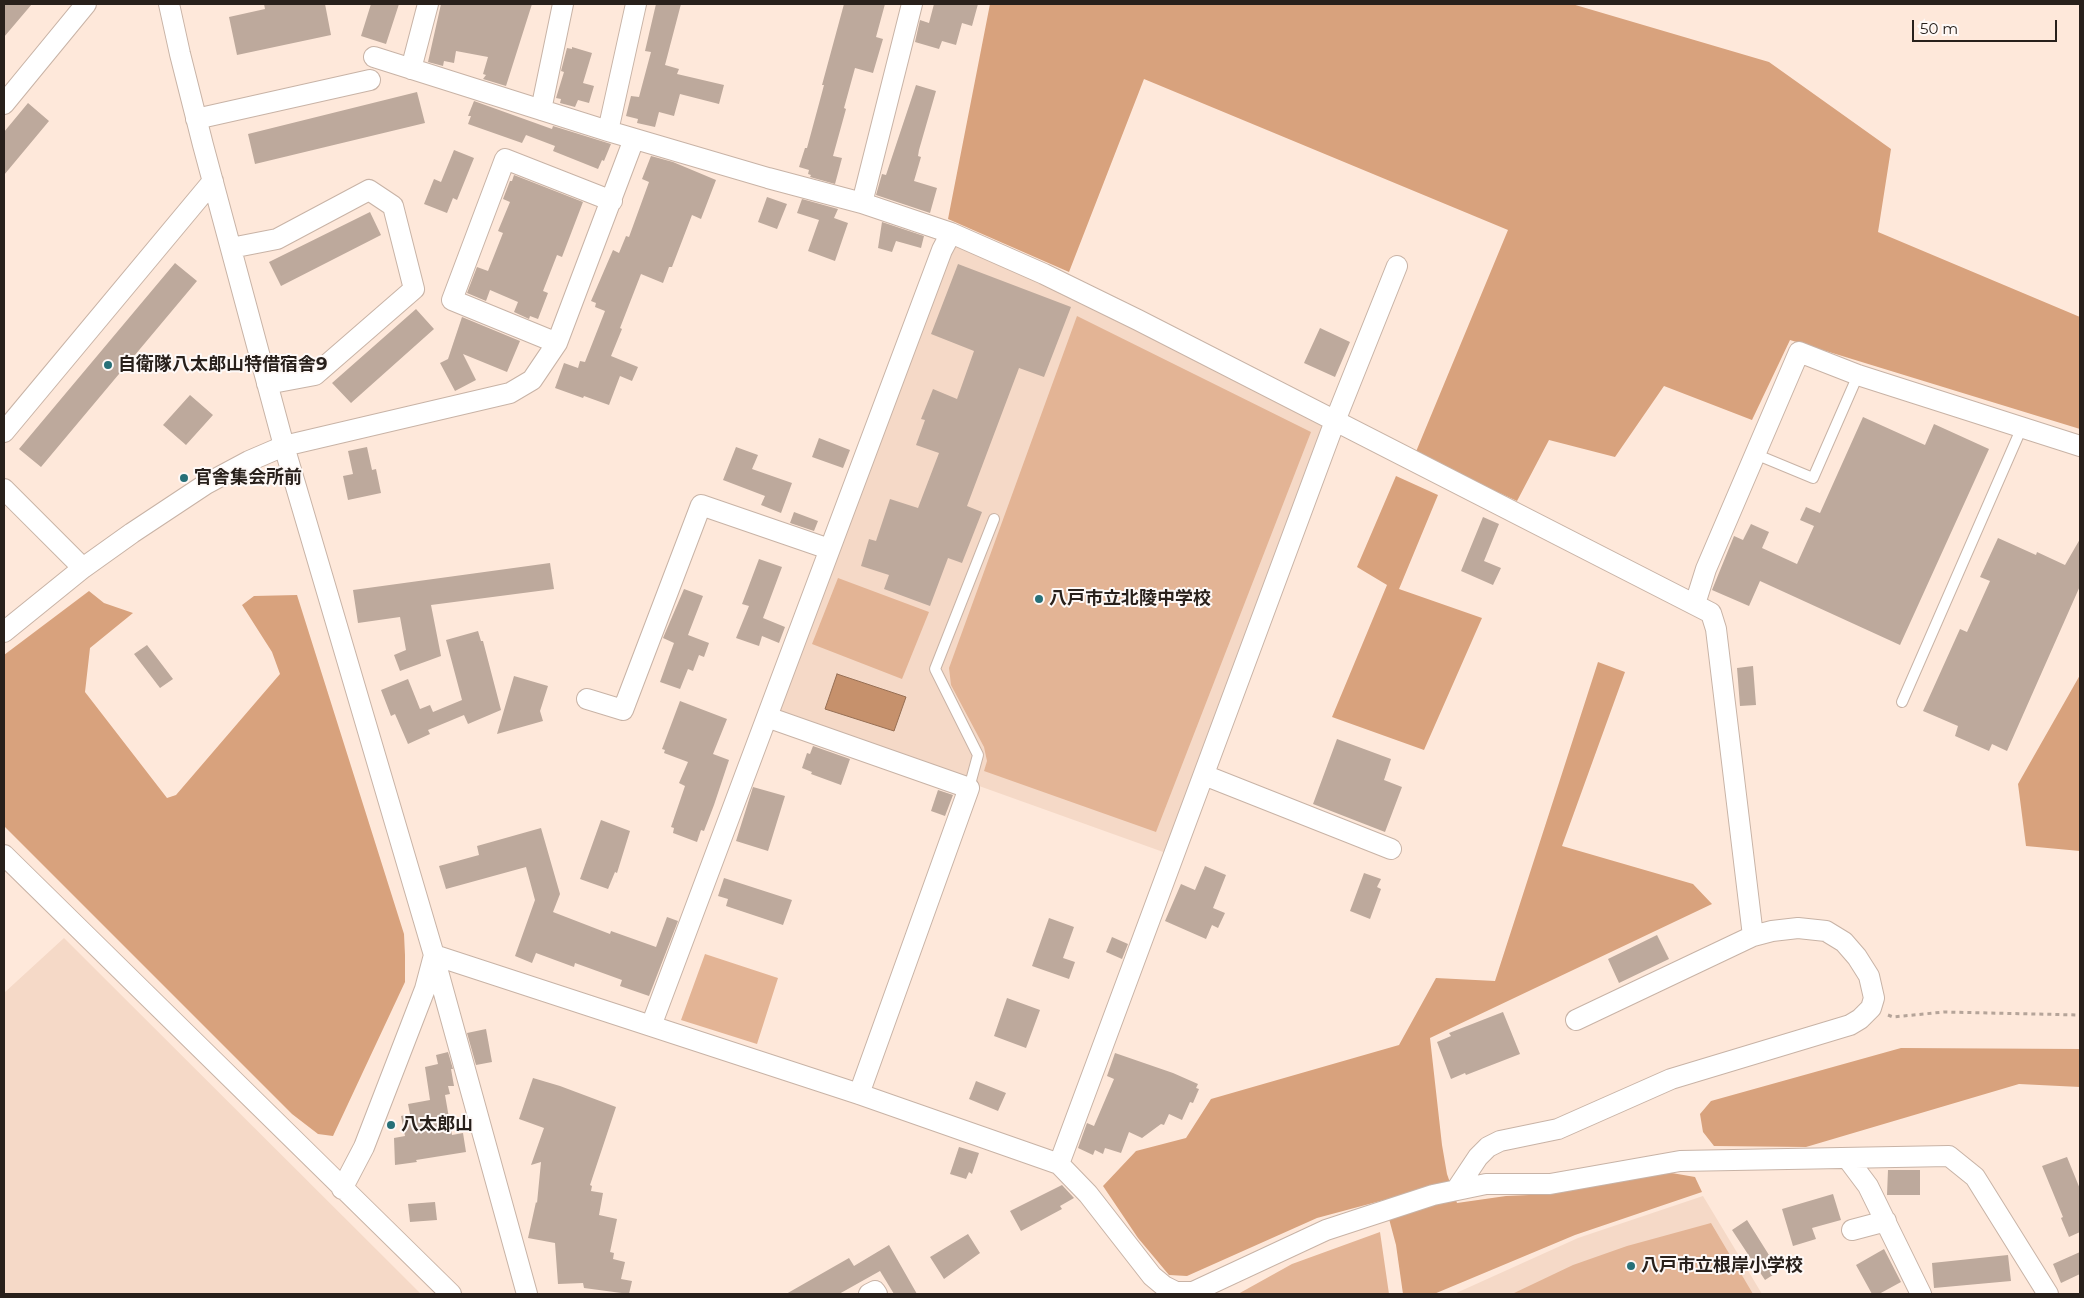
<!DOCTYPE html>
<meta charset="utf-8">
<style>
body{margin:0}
#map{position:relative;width:2084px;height:1298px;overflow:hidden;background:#fee8da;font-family:Montserrat,sans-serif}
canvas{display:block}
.frame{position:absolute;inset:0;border:5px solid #28201b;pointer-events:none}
.scale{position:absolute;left:1912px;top:20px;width:145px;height:22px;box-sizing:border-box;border:2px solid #28201b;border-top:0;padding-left:6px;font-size:15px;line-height:18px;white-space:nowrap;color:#28201b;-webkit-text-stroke:4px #fef9f7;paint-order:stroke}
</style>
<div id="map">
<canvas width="2084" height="1298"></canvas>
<div class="frame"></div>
<div class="scale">50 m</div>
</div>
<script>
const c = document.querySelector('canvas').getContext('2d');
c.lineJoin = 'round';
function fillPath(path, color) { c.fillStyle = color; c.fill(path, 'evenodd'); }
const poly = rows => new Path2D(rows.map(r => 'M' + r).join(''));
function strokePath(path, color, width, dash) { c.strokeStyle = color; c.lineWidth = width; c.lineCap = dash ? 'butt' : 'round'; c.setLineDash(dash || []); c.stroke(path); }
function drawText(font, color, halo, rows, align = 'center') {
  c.font = font + ' Montserrat,"Noto Sans JP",sans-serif'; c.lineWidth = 4; c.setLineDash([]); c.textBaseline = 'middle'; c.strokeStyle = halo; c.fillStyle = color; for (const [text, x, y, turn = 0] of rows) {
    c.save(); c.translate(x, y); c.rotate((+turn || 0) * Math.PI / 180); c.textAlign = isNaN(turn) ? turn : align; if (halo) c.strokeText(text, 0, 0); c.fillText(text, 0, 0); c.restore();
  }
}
const built = poly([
 [955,241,1322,421,1326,429,1166,853,781,715,777,707],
 [64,938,421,1294,4,1294,4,993],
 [1703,1196,1762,1294,1454,1294,1578,1238]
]);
const green = poly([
 [1077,316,1311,432,1156,832,984,771,987,761,984,747,951,685,949,668],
 [838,578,929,612,902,679,812,644],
 [705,954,778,978,757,1044,681,1020],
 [1711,1223,1753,1294,1512,1294,1573,1265,1627,1246],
 [1380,1232,1389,1294,1238,1294,1292,1264]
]);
const forest = poly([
 [990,4,1572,4,1769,62,1891,149,1878,232,2080,317,2080,429,1790,340,1752,420,1664,386,1615,457,1549,440,1517,501,1415,454,1508,230,1144,79,1069,272,948,219],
 [1396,476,1438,495,1399,589,1482,618,1424,750,1332,717,1387,585,1357,567],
 [89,591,104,603,133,613,90,648,85,692,167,798,176,795,280,674,272,652,242,605,254,596,297,595,404,934,405,955,405,982,333,1136,318,1134,292,1114,4,826,4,655],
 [1598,662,1625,672,1562,846,1693,884,1712,904,1430,1038,1442,1145,1447,1174,1457,1203,1506,1196,1552,1194,1666,1172,1695,1177,1702,1192,1575,1235,1434,1294,1403,1294,1396,1245,1384,1200,1317,1218,1187,1276,1169,1275,1138,1238,1103,1186,1136,1151,1186,1138,1211,1099,1399,1045,1436,978,1495,981],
 [2080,675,2080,851,2026,846,2018,784],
 [1901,1048,2080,1049,2080,1087,2019,1084,1806,1147,1714,1146,1703,1132,1700,1114,1711,1101]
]);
const water = poly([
 [837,674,906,697,894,731,825,709,837,674]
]);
const building = poly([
 [4,4,32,4,4,37],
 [264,4,325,4,331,35,237,55,229,17,265,9],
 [371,4,399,4,386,44,361,36],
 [441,4,532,4,506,86,483,79,486,75,483,74,488,57,456,51,454,63,444,61,443,66,428,62],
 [656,4,681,4,665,65,679,69,677,74,724,85,719,104,680,94,674,116,659,112,655,127,637,123,638,119,626,116,631,96,639,97,651,52,645,51],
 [844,4,885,4,876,37,883,39,873,73,855,68,844,108,846,109,833,156,842,158,835,184,810,177,811,175,808,174,809,170,799,167,805,148,807,148,820,100,824,85,822,85],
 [934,4,978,4,972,26,962,23,956,45,942,41,939,49,915,42,920,20,929,23],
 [572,47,592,53,583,83,594,86,589,103,578,100,575,107,560,103,561,99,556,98,564,72,561,71,567,48,572,49],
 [916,85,936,91,919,150,918,156,921,157,914,181,937,188,930,213,876,195,882,174,886,175],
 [417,92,425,123,255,164,248,134],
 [474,101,552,129,553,126,611,144,604,161,602,160,598,169,553,151,555,146,526,135,522,143,468,124,471,116,468,116],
 [28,103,49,121,4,175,4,132],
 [454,150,474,158,457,200,453,198,447,213,424,204,434,179,441,182],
 [651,156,673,162,716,180,701,219,692,215,672,267,669,267,663,283,641,274,620,328,622,329,611,356,638,367,632,381,620,376,609,405,584,396,583,398,555,388,564,363,578,368,580,361,585,362,605,311,595,307,596,303,591,301,613,250,619,253,626,236,629,237,649,182,642,179],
 [514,175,583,202,562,257,557,255,543,291,548,293,538,319,530,316,529,319,514,312,518,302,490,290,486,301,467,293,477,267,488,271,503,233,498,231,510,202,503,199,510,181,512,181],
 [767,197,787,204,777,229,758,222],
 [802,199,838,209,834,218,848,223,835,261,808,251,819,220,797,213],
 [370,212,381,235,281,286,269,262],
 [882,222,924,236,921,248,896,241,892,252,878,248],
 [175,263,197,281,41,467,19,449],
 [958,264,1071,307,1044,377,1019,368,967,506,982,512,962,563,948,558,930,606,884,589,889,575,861,566,869,539,876,541,890,499,918,508,939,453,916,445,925,420,921,419,933,389,957,399,974,351,931,334],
 [416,309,434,329,351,403,332,383],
 [462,317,520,341,507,372,463,354,476,380,455,391,440,363,448,359],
 [1320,328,1350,342,1335,377,1304,363],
 [190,395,213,415,186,445,163,425],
 [1863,417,1925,445,1934,424,1989,449,1900,645,1760,581,1749,606,1712,590,1734,536,1743,540,1751,524,1769,532,1762,548,1797,564,1814,526,1800,520,1806,507,1820,513],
 [819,438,850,450,843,468,812,457],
 [367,447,372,470,376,469,381,493,348,500,343,476,353,474,348,451],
 [736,447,758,455,752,469,792,483,781,513,761,505,765,496,723,480],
 [794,512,818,521,814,531,790,523],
 [1483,517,1499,524,1484,561,1501,568,1493,585,1461,571],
 [1998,538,2036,555,2037,552,2065,565,2080,539,2080,586,2007,751,1992,744,1989,751,1955,736,1958,726,1923,711,1960,629,1967,632,1990,581,1980,577],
 [759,559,782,567,763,618,785,627,779,643,762,636,759,646,736,638,749,606,742,604],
 [550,563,554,589,431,605,441,656,400,671,394,655,406,650,400,617,358,623,353,590],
 [684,589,703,596,688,635,709,643,704,657,699,655,693,671,688,669,680,689,660,682,674,643,663,638],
 [478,631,481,641,483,641,501,710,468,724,464,715,428,730,430,734,408,744,395,714,391,716,381,690,408,679,420,709,430,705,433,712,462,700,446,640],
 [147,645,173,679,160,688,134,654],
 [1753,666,1756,705,1740,706,1737,668],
 [514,676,548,686,540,711,543,721,497,734],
 [680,701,727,719,713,754,729,760,714,805,704,831,701,830,697,842,673,833,674,828,671,827,685,786,679,783,688,762,664,753,665,750,662,749],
 [1337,739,1391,759,1384,780,1402,787,1385,832,1313,804],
 [813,746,850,759,841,785,811,774,812,772,802,768,807,753,810,754],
 [753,787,785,796,768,851,736,841],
 [938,790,953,795,945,816,931,811],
 [601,820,630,831,617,873,615,872,608,889,580,879],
 [541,828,560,894,553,912,610,934,611,931,656,947,667,917,678,921,649,996,620,986,622,980,575,963,574,967,536,953,532,963,515,956,535,900,526,867,446,889,439,866,479,855,477,846],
 [1205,866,1226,875,1213,908,1225,913,1218,928,1212,925,1206,939,1165,921,1181,884,1195,890],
 [1364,873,1381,879,1377,887,1381,889,1370,919,1350,911],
 [724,878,792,900,783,925,726,906,728,899,718,896],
 [1049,918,1074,927,1063,958,1075,962,1069,979,1032,966],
 [1657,935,1669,959,1619,983,1608,959],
 [1112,937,1128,944,1122,959,1106,952],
 [1007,998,1040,1010,1026,1048,994,1036],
 [1503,1012,1520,1054,1466,1075,1465,1073,1451,1079,1437,1042,1451,1036,1449,1033],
 [486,1029,492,1062,476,1065,467,1033],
 [448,1052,453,1069,451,1069,454,1086,448,1086,450,1094,445,1095,452,1135,463,1133,466,1152,416,1160,417,1162,395,1165,394,1138,405,1136,401,1116,410,1114,408,1104,430,1100,425,1067,438,1064,436,1055],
 [1115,1053,1173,1073,1198,1084,1196,1088,1199,1089,1193,1103,1190,1102,1182,1120,1169,1114,1164,1125,1161,1124,1142,1138,1129,1132,1121,1153,1105,1148,1103,1154,1095,1150,1093,1155,1078,1148,1087,1123,1094,1126,1114,1079,1107,1076],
 [533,1078,560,1086,616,1107,590,1185,592,1186,591,1191,603,1193,599,1215,617,1219,610,1252,614,1253,613,1259,625,1262,621,1279,632,1281,629,1294,584,1288,583,1283,558,1284,555,1243,528,1238,536,1202,537,1203,541,1162,531,1165,544,1128,519,1119],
 [976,1081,1006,1093,998,1111,969,1099],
 [959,1147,979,1153,972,1174,969,1172,966,1179,950,1174],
 [2067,1157,2080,1189,2080,1232,2069,1237,2061,1218,2063,1217,2042,1166],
 [1888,1170,1920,1170,1920,1195,1887,1195],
 [1062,1185,1074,1198,1060,1206,1062,1209,1021,1231,1010,1211],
 [1833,1194,1841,1220,1812,1228,1816,1239,1793,1246,1782,1209],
 [435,1202,437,1220,410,1222,408,1204],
 [1747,1220,1779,1271,1765,1280,1732,1230],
 [968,1234,980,1253,944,1279,930,1257],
 [889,1245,917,1294,894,1294,880,1271,839,1294,786,1294,849,1258,854,1266],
 [1884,1249,1901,1282,1879,1294,1872,1294,1856,1265],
 [2080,1252,2080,1274,2061,1283,2053,1264],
 [2008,1255,2011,1281,1934,1288,1932,1263]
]);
const path = poly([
 [1888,1015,1893,1017,1944,1012,2080,1015]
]);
const service = poly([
 [1755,454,1813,478,1858,375],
 [1902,702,2022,427],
 [969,788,978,755,935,669,994,519]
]);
const minor = poly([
 [374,57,608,131,768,178,862,203,951,233,1044,274,1138,320,1711,613,1716,629,1753,936],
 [411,69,428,4],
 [4,104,86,4],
 [541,110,563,4],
 [196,119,370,80],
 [608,131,636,4],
 [862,203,912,4],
 [231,248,277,239,369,190,393,206,414,289,315,375,267,384],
 [557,343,452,300,505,159,612,201],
 [4,432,213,181],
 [4,489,83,568],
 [1695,604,1706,569,1799,352,1858,375,2080,446],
 [4,632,83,568,132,533,206,484,249,461,284,446,203,145,180,54,169,4],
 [587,699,623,710,701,505,829,549],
 [767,717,969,788,859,1094],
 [1204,775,1391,849],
 [4,855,451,1294],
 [434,955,859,1094,1059,1164,1088,1194,1152,1276,1164,1286,1176,1292,1193,1292,1326,1230,1433,1195,1486,1184,1550,1184,1680,1161,1949,1156,1975,1177,2048,1294],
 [434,957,527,1294],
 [651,1026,942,250,951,233],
 [1847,1158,1868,1186,1921,1294],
 [1059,1164,1335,421,1397,266],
 [342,1189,364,1147,425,989,434,955,284,446,510,393,532,380,557,343,634,139],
 [1456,1190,1478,1157,1488,1147,1500,1141,1558,1129,1671,1079,1850,1025,1860,1019,1871,1008,1874,998,1869,976,1857,957,1844,942,1826,931,1798,928,1772,931,1753,936,1576,1020],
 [1852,1230,1886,1221],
 [869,1294,875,1291,877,1294]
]);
const markers = [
 [108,365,5,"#277078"],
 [184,478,5,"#277078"],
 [1039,599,5,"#277078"],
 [391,1125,5,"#277078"],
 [1631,1266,5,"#277078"]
];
const poiNames = [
 ["自衛隊八太郎山特借宿舎9",118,365],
 ["官舎集会所前",194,478],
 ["八戸市立北陵中学校",1049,599],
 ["八太郎山",401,1125],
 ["八戸市立根岸小学校",1641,1266]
];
fillPath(built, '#f5d9c7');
fillPath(green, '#e3b495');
fillPath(forest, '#d8a27d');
fillPath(water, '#c6916c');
strokePath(water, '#976f54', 1);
fillPath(building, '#bda99c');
strokePath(service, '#c8b3a6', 12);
strokePath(minor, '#c8b3a6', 22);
strokePath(path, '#b5a499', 3, [4, 4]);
strokePath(service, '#fff', 10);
strokePath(minor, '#fff', 20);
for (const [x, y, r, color] of markers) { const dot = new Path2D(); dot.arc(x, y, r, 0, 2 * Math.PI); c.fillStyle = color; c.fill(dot); strokePath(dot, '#fef9f7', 2); }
drawText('bold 18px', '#28201b', '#fef9f7', poiNames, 'left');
</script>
